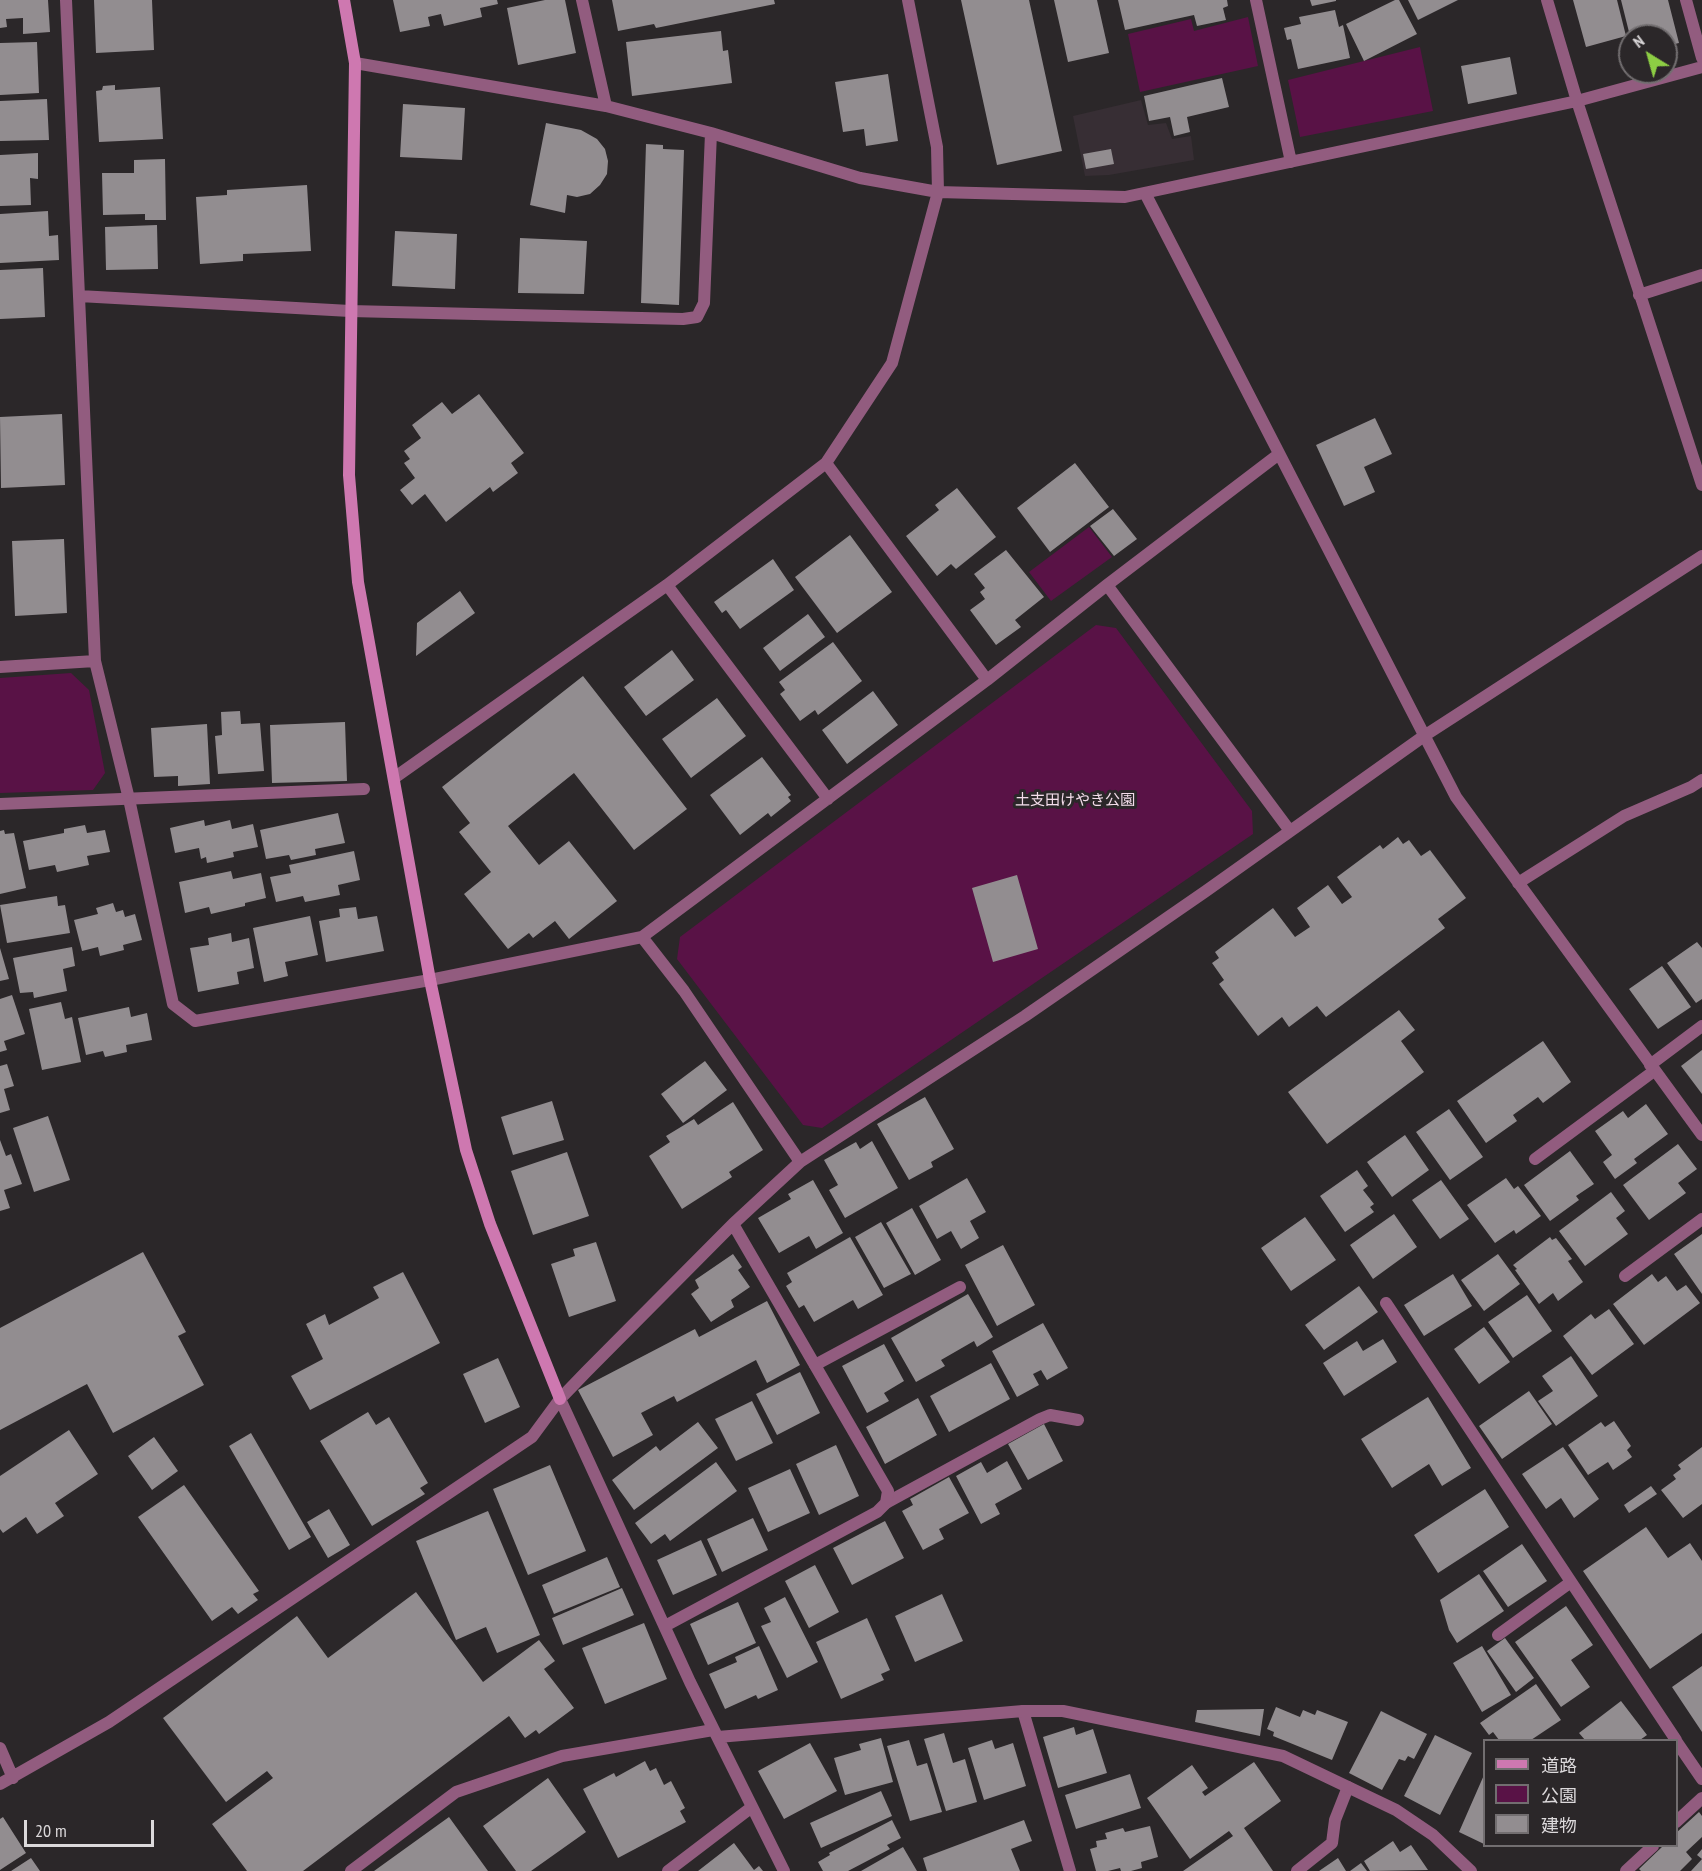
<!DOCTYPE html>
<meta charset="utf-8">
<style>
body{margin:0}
#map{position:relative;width:1702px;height:1871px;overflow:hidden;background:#2b2729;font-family:"PT Sans Narrow","Noto Sans JP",sans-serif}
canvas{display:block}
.legend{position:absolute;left:1483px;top:1739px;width:195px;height:108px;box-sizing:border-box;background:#2b2729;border:2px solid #726e70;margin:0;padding:8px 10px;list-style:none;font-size:18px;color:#dcd9db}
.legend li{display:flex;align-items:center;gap:12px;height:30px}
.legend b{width:30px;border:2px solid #726e70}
.north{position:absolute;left:1618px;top:24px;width:60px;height:60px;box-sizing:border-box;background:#2b2729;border:2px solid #726e70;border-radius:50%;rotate:323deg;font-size:16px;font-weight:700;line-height:24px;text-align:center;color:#dcd9db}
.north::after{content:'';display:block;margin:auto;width:21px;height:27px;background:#8dce44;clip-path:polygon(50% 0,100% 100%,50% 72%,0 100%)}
.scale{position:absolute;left:24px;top:1820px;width:130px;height:27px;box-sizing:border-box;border:3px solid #dcd9db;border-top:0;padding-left:8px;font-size:18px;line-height:21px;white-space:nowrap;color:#dcd9db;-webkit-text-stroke:4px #2b2729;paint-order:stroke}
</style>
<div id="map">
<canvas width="1702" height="1871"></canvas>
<ul class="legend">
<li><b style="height:8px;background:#ce78b0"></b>道路</li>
<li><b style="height:16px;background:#591246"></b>公園</li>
<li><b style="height:16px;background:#928d90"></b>建物</li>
</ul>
<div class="north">N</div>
<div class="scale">20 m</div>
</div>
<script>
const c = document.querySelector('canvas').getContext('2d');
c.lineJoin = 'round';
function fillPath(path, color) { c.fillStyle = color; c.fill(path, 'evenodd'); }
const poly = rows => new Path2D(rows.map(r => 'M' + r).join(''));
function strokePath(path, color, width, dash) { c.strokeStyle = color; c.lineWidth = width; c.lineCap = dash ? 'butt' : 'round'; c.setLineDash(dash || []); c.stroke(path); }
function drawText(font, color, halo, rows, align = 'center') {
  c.font = font + ' "PT Sans Narrow","Noto Sans JP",sans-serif'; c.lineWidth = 6; c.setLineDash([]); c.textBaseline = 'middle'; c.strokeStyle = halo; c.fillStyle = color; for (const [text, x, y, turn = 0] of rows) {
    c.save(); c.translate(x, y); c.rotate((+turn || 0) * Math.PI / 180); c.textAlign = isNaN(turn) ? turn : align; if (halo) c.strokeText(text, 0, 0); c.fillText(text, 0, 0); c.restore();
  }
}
const built = poly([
 [1141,100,1148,125,1166,123,1172,139,1191,136,1194,160,1109,175,1085,176,1073,116]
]);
const green = poly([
 [1248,17,1258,66,1140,92,1128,34,1191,19,1194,31],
 [1420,47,1433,111,1300,137,1288,80],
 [1089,527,1112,557,1051,601,1029,572],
 [1096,625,1116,628,1252,811,1253,834,822,1128,803,1125,677,959,680,937],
 [71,673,89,690,105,773,93,790,0,793,0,678]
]);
const building = poly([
 [0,0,48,0,50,32,23,34,23,18,6,19,7,27,0,28],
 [94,0,152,0,154,50,96,53],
 [393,0,497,0,498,4,480,8,482,17,444,26,441,14,428,17,430,26,400,32],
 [545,0,565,0,576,53,518,65,507,8],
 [612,0,774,0,775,4,656,28,654,24,618,31],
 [961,0,1029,0,1062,151,997,165],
 [1054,0,1097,0,1109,53,1068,62],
 [1118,0,1227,0,1228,6,1223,8,1226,20,1197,26,1194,15,1125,30],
 [1310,0,1336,0,1336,1,1312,6],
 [1395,0,1399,0,1417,34,1364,61,1346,24],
 [1408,0,1458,0,1418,20],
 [1573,0,1617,0,1626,36,1586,47],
 [1621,0,1668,0,1679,43,1666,46,1666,36,1630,36],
 [1335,10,1339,27,1343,25,1350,58,1298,69,1291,39,1287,40,1284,28,1301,24,1299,17],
 [721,31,723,51,728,50,732,83,632,96,626,42],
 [37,42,39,93,0,95,0,43],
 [1510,57,1517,94,1468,104,1461,66],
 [888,74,898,141,866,146,864,129,843,132,835,82],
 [1222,78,1229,107,1187,117,1190,132,1174,136,1170,117,1149,121,1144,96],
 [115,85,115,90,160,87,163,139,99,142,96,91,102,90,103,86],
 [47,99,49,140,0,141,0,101],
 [403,104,465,108,462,160,400,157],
 [546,123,581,130,597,139,605,149,608,161,607,174,600,185,590,194,577,197,567,195,565,213,530,205],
 [646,144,663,145,663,149,684,150,679,305,641,303],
 [1111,149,1114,164,1086,169,1083,154],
 [38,153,38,179,30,178,31,205,0,206,0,155],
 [165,159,166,220,145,220,145,214,103,215,102,173,134,173,134,160],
 [307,185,311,251,243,254,243,261,200,264,196,197,227,195,227,190],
 [48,211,49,236,58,235,59,260,0,263,0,214],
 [157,225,158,269,106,270,105,227],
 [395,231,457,234,455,289,392,286],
 [520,238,587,241,584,294,518,293],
 [43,268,45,317,0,319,0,270],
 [479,394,524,453,511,463,518,473,493,492,490,487,446,522,425,494,412,505,400,490,415,478,404,463,410,459,404,451,421,438,412,425,442,402,452,414],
 [62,414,65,485,1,488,0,417],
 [1375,418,1392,454,1364,467,1375,492,1344,506,1316,445],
 [1075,463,1109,507,1050,552,1017,508],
 [957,488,996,537,956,569,951,564,937,576,906,536,939,510,935,505],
 [1113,509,1137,539,1114,556,1090,526],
 [850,535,892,592,837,633,795,577],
 [64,539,67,613,15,616,12,541],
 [1006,550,1044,597,1015,620,1021,627,996,645,970,610,985,599,980,592,985,588,974,574],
 [773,559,794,590,740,629,726,610,722,613,714,602],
 [460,591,475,613,416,656,417,623],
 [808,614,825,637,780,671,763,648],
 [833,642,862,681,818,715,815,710,800,721,780,694,785,690,779,682],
 [672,650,694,680,646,716,624,687],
 [583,676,687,809,634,850,574,773,508,826,539,865,569,841,617,901,569,939,555,921,533,938,529,933,508,949,464,894,491,872,459,832,470,823,442,787],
 [873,691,898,725,847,764,822,730],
 [717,698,746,736,691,778,662,739],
 [240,711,241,724,260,723,264,771,218,774,215,736,222,735,221,712],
 [345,722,347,781,272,783,270,725],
 [207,724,210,784,178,786,178,776,154,777,151,728],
 [762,757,791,795,788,797,791,801,771,817,768,813,740,835,710,795],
 [338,813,345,843,315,849,316,855,291,860,289,855,266,859,260,830],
 [204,820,205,826,230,820,232,829,253,824,258,847,233,852,234,857,207,863,206,857,201,859,199,848,175,853,170,828],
 [85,825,87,833,105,830,110,852,87,856,89,865,57,872,55,865,29,870,23,841,64,833,64,829],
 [4,830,5,834,14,833,26,888,0,894,0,831],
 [1398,837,1403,844,1409,840,1421,856,1430,850,1466,898,1438,919,1445,928,1326,1017,1317,1006,1289,1027,1282,1017,1258,1036,1219,984,1224,980,1212,963,1219,958,1215,952,1273,908,1295,937,1310,927,1297,908,1328,885,1342,904,1352,897,1337,877,1380,845,1383,849],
 [354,851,360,880,338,885,340,895,305,902,303,896,276,902,270,877,291,873,289,865],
 [231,871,233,879,261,873,266,898,245,903,245,906,211,914,209,907,185,913,179,882],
 [1017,875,1038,949,993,962,972,888],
 [57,896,58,906,65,905,70,933,7,943,0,905],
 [113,903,116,912,123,910,125,917,135,914,142,940,123,945,124,950,100,956,98,947,82,951,74,920,98,914,96,908],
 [356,907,358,919,377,916,384,951,326,962,319,921,340,917,339,909],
 [310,916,318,955,285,962,288,976,264,982,253,928],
 [231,933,232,942,249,938,254,968,237,972,239,984,198,992,190,948,209,945,208,938],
 [1697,942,1702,948,1702,999,1696,1003,1667,963],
 [72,947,75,966,63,969,67,991,34,998,33,992,20,993,13,958],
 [0,948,9,979,0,981],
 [1662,966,1691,1007,1658,1029,1629,989],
 [12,995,25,1034,4,1041,7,1050,0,1052,0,999],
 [61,1002,65,1019,72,1017,81,1062,42,1070,29,1009],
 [129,1007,131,1017,147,1013,152,1040,126,1045,127,1052,105,1057,103,1051,86,1055,78,1018],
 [1399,1010,1415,1030,1401,1041,1424,1072,1327,1144,1288,1092],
 [1543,1041,1571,1082,1543,1103,1538,1097,1513,1115,1517,1121,1486,1143,1457,1101],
 [1702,1050,1702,1094,1681,1066],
 [705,1061,727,1090,683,1123,661,1094],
 [7,1064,14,1086,4,1089,10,1110,0,1113,0,1066],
 [925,1097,954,1149,931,1162,933,1167,909,1180,877,1124],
 [552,1101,564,1140,513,1155,501,1117],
 [733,1102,763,1150,729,1172,732,1177,682,1209,649,1156,670,1142,666,1136,694,1119,698,1125],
 [1646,1104,1668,1134,1634,1159,1637,1163,1615,1179,1603,1162,1612,1155,1595,1131,1623,1111,1628,1118],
 [1449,1109,1483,1157,1450,1180,1416,1132],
 [48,1116,70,1180,34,1192,13,1128],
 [1405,1135,1429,1170,1392,1197,1367,1162],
 [0,1140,6,1156,11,1154,22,1184,4,1190,10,1208,0,1211],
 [872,1141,898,1188,845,1218,829,1190,838,1185,824,1160,856,1142,860,1149],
 [1678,1144,1697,1169,1678,1183,1686,1193,1649,1220,1623,1185],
 [1570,1151,1594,1184,1576,1196,1579,1200,1550,1221,1524,1185],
 [567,1152,589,1216,533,1235,511,1171],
 [1357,1170,1368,1186,1363,1190,1374,1204,1370,1207,1374,1212,1345,1232,1320,1196],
 [967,1178,986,1212,970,1221,979,1238,961,1249,951,1231,937,1239,919,1206],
 [1506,1178,1514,1189,1518,1186,1541,1216,1516,1234,1514,1230,1495,1243,1467,1205],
 [813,1180,843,1233,816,1249,809,1236,779,1253,758,1218,791,1199,788,1194],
 [1441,1180,1469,1219,1440,1239,1412,1200],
 [1611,1192,1625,1211,1616,1218,1628,1234,1585,1266,1559,1231],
 [912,1208,941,1260,915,1275,886,1223],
 [1394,1214,1417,1247,1373,1279,1350,1245],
 [1305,1217,1336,1260,1291,1291,1261,1248],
 [881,1222,911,1274,884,1288,855,1237],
 [1702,1234,1702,1294,1674,1254],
 [850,1237,883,1295,858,1309,853,1300,814,1322,804,1305,799,1308,786,1286,792,1282,787,1273],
 [1550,1237,1552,1240,1556,1238,1572,1259,1568,1261,1583,1282,1558,1301,1553,1293,1539,1304,1515,1270,1517,1269,1513,1265],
 [596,1242,616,1301,569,1317,551,1264,575,1256,573,1249],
 [1003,1245,1035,1305,997,1326,965,1265],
 [143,1252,186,1332,178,1336,204,1385,113,1433,87,1384,0,1430,0,1328],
 [733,1254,742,1267,738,1270,750,1287,731,1300,734,1307,711,1322,691,1294,699,1288,695,1280],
 [1498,1254,1520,1284,1484,1311,1461,1280],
 [403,1272,440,1343,310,1410,291,1376,323,1359,306,1324,325,1314,329,1325,379,1298,373,1287],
 [1453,1274,1472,1306,1424,1336,1404,1305],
 [1652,1274,1658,1282,1666,1276,1677,1291,1686,1285,1700,1303,1644,1345,1613,1304],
 [1359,1286,1378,1312,1324,1350,1305,1325],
 [968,1294,993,1337,977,1347,974,1341,941,1360,945,1366,916,1382,891,1338],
 [1527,1295,1552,1331,1513,1358,1488,1322],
 [767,1301,800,1365,767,1383,756,1360,677,1402,674,1396,641,1413,653,1435,613,1457,578,1390,695,1329,699,1337],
 [1609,1309,1634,1344,1592,1375,1563,1336,1591,1314,1595,1319],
 [1043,1323,1068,1368,1047,1380,1041,1370,1033,1374,1039,1385,1017,1397,992,1351],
 [1484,1327,1510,1362,1479,1384,1454,1349],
 [1383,1339,1397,1362,1344,1396,1323,1363,1357,1341,1363,1351],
 [884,1344,904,1381,884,1393,889,1401,867,1413,842,1366],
 [1571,1356,1598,1396,1556,1426,1538,1401,1553,1391,1542,1376],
 [498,1358,520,1407,485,1423,463,1374],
 [991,1363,1010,1399,949,1432,930,1396],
 [800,1372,820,1413,777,1435,756,1394],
 [1529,1391,1552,1424,1502,1459,1479,1426],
 [1428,1397,1471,1468,1442,1486,1429,1464,1392,1488,1361,1439],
 [918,1398,937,1435,885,1464,866,1427],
 [752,1401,773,1443,736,1461,715,1419],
 [368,1412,376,1425,389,1417,428,1483,420,1488,425,1494,372,1526,320,1441],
 [1614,1421,1631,1446,1627,1450,1632,1457,1613,1470,1608,1462,1588,1475,1568,1445,1601,1422,1605,1427],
 [698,1422,718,1448,634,1510,612,1480,656,1446,660,1451],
 [1044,1424,1063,1461,1028,1480,1008,1444],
 [69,1430,98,1474,55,1503,64,1516,37,1534,26,1517,3,1533,0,1529,0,1476],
 [251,1433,311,1537,289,1550,229,1446],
 [154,1437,178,1471,152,1490,128,1456],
 [836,1445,859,1496,819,1515,796,1464],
 [1563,1447,1599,1499,1574,1518,1561,1498,1546,1509,1522,1474],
 [1702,1447,1702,1504,1683,1518,1661,1490,1676,1479,1673,1475,1681,1469,1678,1465],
 [1007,1461,1022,1489,995,1504,1000,1514,981,1524,956,1476,981,1462,987,1473],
 [716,1462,737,1491,670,1541,665,1534,651,1544,635,1523],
 [550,1465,586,1551,528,1575,493,1489],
 [790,1469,810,1513,768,1532,748,1488],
 [949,1477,969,1513,939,1529,944,1539,923,1550,902,1511,913,1505,910,1499],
 [184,1485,259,1591,253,1594,258,1600,238,1614,232,1607,212,1621,138,1517],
 [1651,1486,1657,1494,1629,1513,1624,1505],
 [1485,1489,1509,1527,1438,1573,1414,1535],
 [329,1509,350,1545,328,1558,307,1522],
 [488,1511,540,1635,497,1653,486,1627,456,1640,416,1541],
 [753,1518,768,1550,722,1572,707,1539],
 [885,1521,904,1558,852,1585,833,1548],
 [1646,1527,1668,1558,1690,1543,1702,1561,1702,1633,1650,1669,1583,1571],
 [701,1540,717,1575,673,1595,657,1560],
 [1522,1544,1547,1581,1508,1607,1483,1571],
 [607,1557,620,1587,554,1614,542,1585],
 [815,1565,839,1612,809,1628,785,1581],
 [1479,1574,1504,1611,1457,1643,1449,1630,1440,1600],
 [622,1588,634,1615,563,1645,552,1618],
 [416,1592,483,1682,539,1640,555,1661,544,1669,574,1708,539,1734,536,1730,525,1738,509,1716,303,1871,247,1871,212,1824,273,1778,267,1771,226,1802,163,1718,297,1616,328,1658],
 [942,1594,963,1641,915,1662,895,1616],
 [785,1597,818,1662,787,1678,761,1626,771,1622,764,1608],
 [738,1602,756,1643,708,1665,690,1624],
 [1566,1606,1593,1645,1571,1660,1590,1687,1561,1707,1515,1642],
 [867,1618,890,1670,881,1674,884,1680,841,1699,816,1642],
 [644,1623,667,1679,605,1704,582,1648],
 [1505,1638,1534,1678,1516,1692,1487,1651],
 [759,1646,778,1690,758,1699,756,1695,725,1709,709,1674,737,1662,735,1657],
 [1482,1646,1511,1695,1482,1712,1453,1663],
 [1702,1666,1702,1732,1672,1687],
 [1536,1684,1561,1720,1531,1740,1499,1740,1493,1732,1489,1735,1480,1723],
 [1621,1701,1647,1735,1640,1740,1585,1740,1579,1733],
 [1276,1707,1300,1717,1303,1710,1315,1715,1317,1710,1348,1722,1332,1760,1273,1736,1274,1732,1267,1729],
 [1264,1709,1260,1736,1195,1722,1197,1710],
 [1381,1711,1427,1734,1414,1759,1408,1756,1405,1761,1399,1759,1382,1790,1349,1773],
 [1074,1727,1076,1735,1093,1729,1107,1773,1058,1788,1043,1737],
 [944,1733,953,1763,965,1759,977,1802,946,1811,924,1739],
 [1435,1735,1472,1753,1440,1815,1404,1796],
 [881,1738,893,1782,845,1795,834,1758,861,1750,859,1744],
 [909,1740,917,1766,927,1763,942,1812,910,1821,887,1746],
 [992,1740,995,1749,1013,1743,1026,1786,984,1800,968,1748],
 [810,1743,837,1791,784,1819,758,1771],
 [645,1761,650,1771,656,1768,664,1785,671,1781,685,1808,680,1811,686,1822,618,1858,583,1789,614,1773,616,1777],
 [1254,1762,1281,1801,1244,1828,1273,1871,1183,1871,1233,1836,1229,1831,1190,1859,1147,1798,1192,1765,1208,1788,1202,1792,1205,1796],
 [1130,1774,1141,1808,1076,1829,1065,1795],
 [1484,1775,1484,1844,1459,1832],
 [548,1778,586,1832,531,1871,516,1871,483,1826],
 [881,1791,892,1816,821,1848,810,1823],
 [1699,1812,1702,1816,1702,1837,1686,1852,1692,1859,1680,1871,1641,1871,1639,1869,1663,1846,1676,1846,1676,1833],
 [3,1817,26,1853,0,1870,0,1819],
 [449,1817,488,1871,374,1871],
 [892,1820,901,1838,887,1845,890,1849,848,1871,823,1871,818,1862,830,1855,829,1853],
 [1024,1820,1032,1841,1011,1849,1020,1871,927,1871,923,1858],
 [1150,1826,1158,1857,1141,1862,1142,1868,1131,1871,1121,1871,1120,1868,1108,1871,1096,1871,1090,1849,1097,1847,1096,1841,1107,1839,1105,1833,1123,1828,1125,1832],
 [1393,1841,1400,1852,1411,1845,1428,1870,1370,1871,1364,1861],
 [734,1843,754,1870,759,1866,763,1871,698,1871],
 [903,1847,917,1871,861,1871],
 [1702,1849,1702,1871,1691,1871,1702,1859,1697,1855],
 [31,1858,40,1871,11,1871],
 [1338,1858,1346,1871,1319,1871],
 [1361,1863,1367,1871,1350,1871]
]);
const lane = poly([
 [0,804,364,789],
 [1650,1065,1702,1026],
 [1535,1159,1654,1071],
 [1625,1276,1702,1219],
 [1386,1303,1676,1740],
 [815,1365,960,1287],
 [886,1503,1040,1419,1050,1415,1078,1420],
 [1498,1635,1571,1582],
 [1023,1711,1070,1871],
 [1676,1741,1702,1779],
 [1676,1822,1702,1798],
 [1297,1871,1332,1843,1335,1820,1348,1787],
 [1626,1871,1653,1846]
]);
const street = poly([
 [66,0,95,661,129,799,173,1004,195,1021,430,980,642,937,987,680,1107,585,1279,454],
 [582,0,606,106],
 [1256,0,1291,162],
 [1547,0,1577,101,1702,485],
 [1686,0,1702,58],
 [355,63,606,106,711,133,860,178,938,192,1125,197,1577,101,1702,67],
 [1145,193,1456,797,1702,1135],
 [1639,295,1702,275],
 [79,296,350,311,683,319,697,317,704,303,711,133],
 [826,463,987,680],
 [667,585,828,799],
 [1107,585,1290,831],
 [0,667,95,661],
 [394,778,667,585,826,463,892,363,938,192,937,147,908,0],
 [1518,883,1624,816,1691,787,1702,780],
 [642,937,684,991,800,1162],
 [560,1399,690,1682,784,1871],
 [665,1626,877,1512,886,1503,888,1491,733,1224],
 [718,1737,1023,1711,1063,1711,1283,1756,1396,1810,1433,1835,1471,1871],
 [0,1748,13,1778],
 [0,1784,109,1722,532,1437,560,1399,586,1372,733,1224,800,1162,1025,1016,1206,891,1424,736,1702,556],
 [351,1871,456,1792,562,1756,713,1730],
 [668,1871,752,1807]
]);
const secondary = poly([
 [344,0,355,63,349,475,358,582,430,980,466,1150,490,1224,560,1399]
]);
const parkNames = [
 ["土支田けやき公園",1075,801]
];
fillPath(built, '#372e34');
fillPath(green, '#591246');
fillPath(building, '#928d90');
strokePath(lane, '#925c7f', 12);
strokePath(street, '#925c7f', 12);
strokePath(secondary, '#ce78b0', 12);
drawText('15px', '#f3dcea', '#2b2729', parkNames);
</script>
